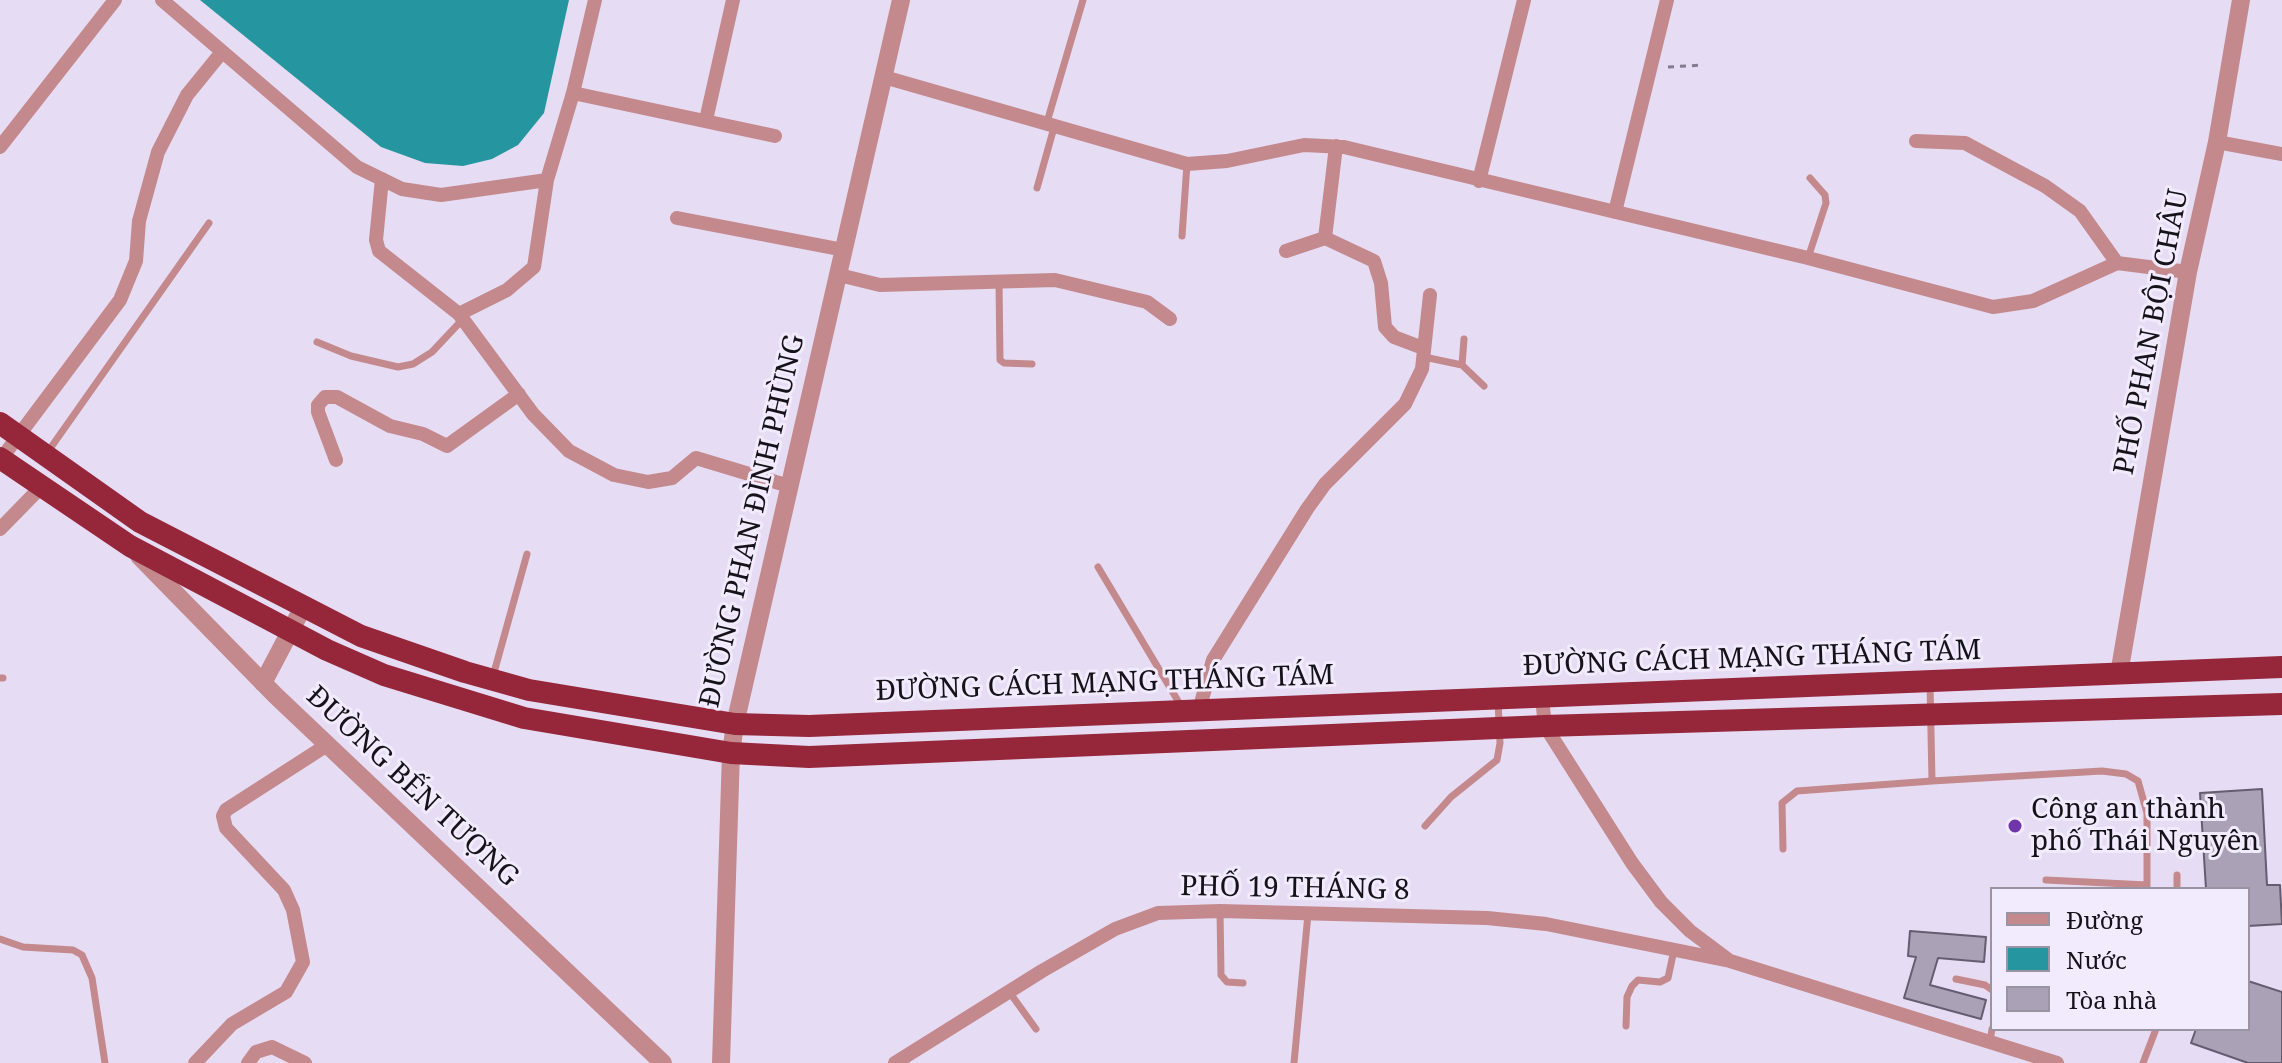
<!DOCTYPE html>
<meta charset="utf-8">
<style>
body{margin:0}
#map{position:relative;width:2282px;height:1063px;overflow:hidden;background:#e6dcf4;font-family:"Noto Serif",serif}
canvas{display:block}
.legend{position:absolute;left:1990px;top:887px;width:260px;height:144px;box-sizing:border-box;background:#f2eafd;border:2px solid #9a94a2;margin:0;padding:10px 14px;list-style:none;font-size:24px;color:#15121a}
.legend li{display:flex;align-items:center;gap:16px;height:40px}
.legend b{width:40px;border:2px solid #9a94a2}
</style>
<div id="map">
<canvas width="2282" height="1063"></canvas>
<ul class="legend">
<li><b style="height:10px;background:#c3898c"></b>Đường</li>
<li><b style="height:22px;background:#25969f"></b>Nước</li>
<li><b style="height:22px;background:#aaa1b7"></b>Tòa nhà</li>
</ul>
</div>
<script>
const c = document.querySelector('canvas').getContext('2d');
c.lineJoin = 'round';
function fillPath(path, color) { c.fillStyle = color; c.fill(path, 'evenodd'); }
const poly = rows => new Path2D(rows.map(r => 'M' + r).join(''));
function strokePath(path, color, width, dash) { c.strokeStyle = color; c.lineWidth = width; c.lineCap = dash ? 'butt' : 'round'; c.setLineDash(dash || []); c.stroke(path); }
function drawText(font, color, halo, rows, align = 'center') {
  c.font = font + ' "Noto Serif",serif'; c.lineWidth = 6; c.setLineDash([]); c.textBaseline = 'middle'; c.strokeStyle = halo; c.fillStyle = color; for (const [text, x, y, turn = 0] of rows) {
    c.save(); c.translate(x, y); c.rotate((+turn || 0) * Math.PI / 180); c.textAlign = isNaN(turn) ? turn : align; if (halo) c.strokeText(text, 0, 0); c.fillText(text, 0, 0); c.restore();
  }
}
const water = poly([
 [200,0,569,0,544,113,518,145,492,159,463,166,425,163,381,147]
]);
const building = poly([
 [2262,789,2267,885,2280,885,2282,924,2248,926,2248,889,2206,889,2200,793,2262,789],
 [1910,931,1986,937,1984,962,1938,958,1930,985,1986,1000,1981,1019,1904,998,1916,957,1908,956,1910,931],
 [2248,981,2282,992,2282,1063,2248,1063,2191,1043,2196,1029,2248,1029,2248,981]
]);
const path = poly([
 [1668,67,1704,65]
]);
const service = poly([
 [1047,122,1083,0],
 [1037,188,1055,124],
 [1182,236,1187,164],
 [1808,258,1826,203,1825,195,1810,178],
 [999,283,1000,360,1004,363,1032,364],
 [317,342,351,356,398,367,413,364,432,352,463,319],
 [1424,357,1462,365,1484,386],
 [1462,365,1464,339],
 [47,453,209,223],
 [1098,567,1181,706],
 [493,676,527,554],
 [0,678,3,678],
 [1932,781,2102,771,2126,774,2138,781,2147,813,2147,889],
 [1425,826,1451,797,1497,760,1500,743,1498,701],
 [1783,849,1782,803,1797,791,1932,781,1930,684],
 [2177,875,2177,889],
 [2046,880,2147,885],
 [1220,911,1221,975,1227,982,1243,983],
 [0,939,23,947,73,950,82,955,92,978,105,1063],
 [1956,979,1985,985,1992,990],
 [1010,993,1036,1029],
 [1626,1026,1627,997,1632,986,1638,980,1660,982,1668,978,1674,950],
 [1990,1041,1992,1029],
 [1294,1063,1308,914],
 [2143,1063,2156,1029]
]);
const minor = poly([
 [162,0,357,167,402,189,441,195,547,180,573,93,595,0],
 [884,77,1187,164,1227,161,1304,145,1344,147,1808,258,1993,307,2033,301,2117,263,2188,272],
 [573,93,775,136],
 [706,120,733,0],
 [1916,141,1965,143,2045,186,2080,211,2117,263],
 [2217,142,2282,154],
 [1336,146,1325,238,1374,261,1381,283,1385,327,1394,337,1423,348],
 [0,147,115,0],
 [382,179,376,240,379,251,459,314,533,414,569,451,614,475,648,482,672,478,696,458,789,486],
 [1479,181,1524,0],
 [1615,212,1667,0],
 [677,218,844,250],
 [1286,251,1325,238],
 [839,275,880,285,1055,280,1147,302,1170,319],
 [459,314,507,290,534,267,547,180],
 [1,459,120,300,136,261,139,221,158,152,187,95,222,52],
 [336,460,318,412,318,405,325,397,337,397,390,426,423,434,447,446,519,394],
 [0,529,42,486],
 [1542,698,1545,726,1632,863,1661,902,1690,931,1730,961,2057,1063],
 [1199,710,1213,660,1307,509,1325,484,1405,404,1422,369,1430,295],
 [195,1063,232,1024,286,992,303,962,293,910,284,890,226,828,223,816,226,810,327,745],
 [248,1063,256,1052,272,1047,305,1063],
 [895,1063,1042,971,1115,929,1158,913,1220,911,1487,918,1546,924,1730,961]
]);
const tertiary = poly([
 [139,556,275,695,663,1063],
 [2119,674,2188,272,2217,142,2241,0],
 [263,683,303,607],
 [721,1063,731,753,735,724,901,0]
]);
const trunk = poly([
 [0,423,140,522,361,636,465,672,529,690,735,724,809,726,2282,667],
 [0,458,130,546,327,650,384,675,524,718,731,753,809,757,1545,726,2282,704]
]);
const markers = [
 [2015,826,8,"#7035ab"]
];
const streetNames = [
 ["PHỐ PHAN BỘI CHÂU",2152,332,-79],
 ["ĐƯỜNG PHAN ĐÌNH PHÙNG",753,521,-77],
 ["ĐƯỜNG CÁCH MẠNG THÁNG TÁM",1752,659,-2],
 ["ĐƯỜNG CÁCH MẠNG THÁNG TÁM",1105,684,-2],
 ["ĐƯỜNG BẾN TƯỢNG",412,787,43],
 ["PHỐ 19 THÁNG 8",1295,889,1]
];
const poiNames = [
 ["Công an thành",2031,810],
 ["phố Thái Nguyên",2031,842]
];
fillPath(water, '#25969f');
fillPath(building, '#aaa1b7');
strokePath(building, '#655c70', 2);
strokePath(path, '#837c8d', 3, [6, 6]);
strokePath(service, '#c3898c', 7);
strokePath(minor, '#c3898c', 14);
strokePath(tertiary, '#c3898c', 18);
strokePath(trunk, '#96263a', 22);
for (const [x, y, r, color] of markers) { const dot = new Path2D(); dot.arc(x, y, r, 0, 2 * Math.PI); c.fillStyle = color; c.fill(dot); strokePath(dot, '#f2eafd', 3); }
drawText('28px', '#15121a', '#f2eafd', streetNames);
drawText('28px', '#15121a', '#f2eafd', poiNames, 'left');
</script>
